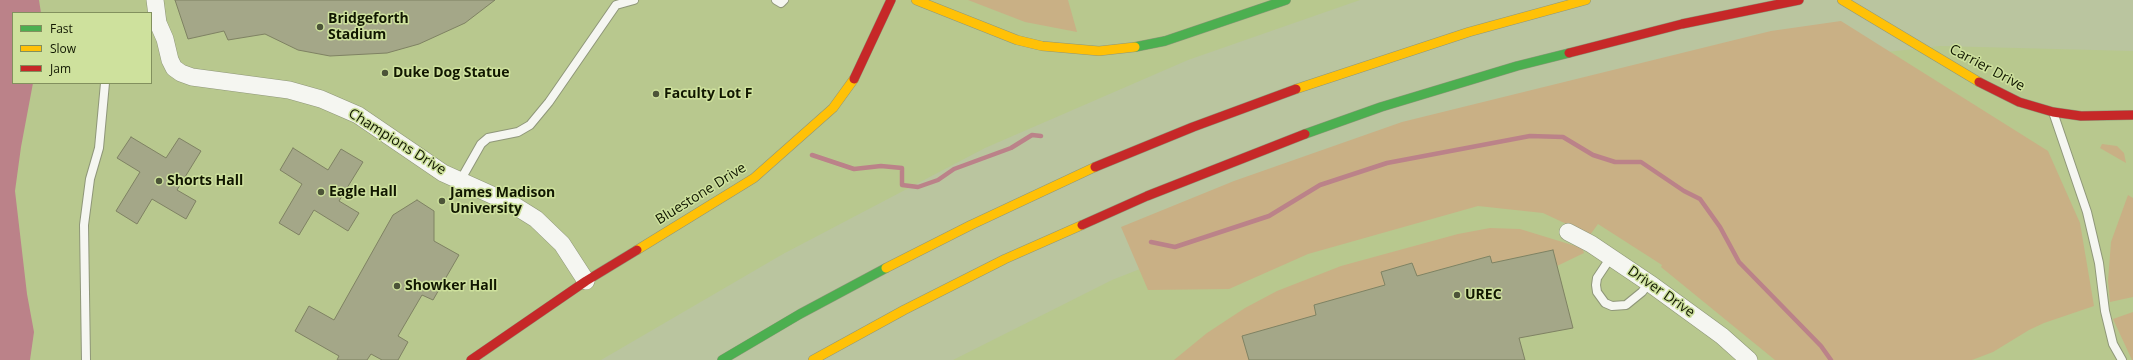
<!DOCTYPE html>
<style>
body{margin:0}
#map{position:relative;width:2133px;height:360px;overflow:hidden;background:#bac59f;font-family:"Open Sans",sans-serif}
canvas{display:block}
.legend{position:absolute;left:12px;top:12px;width:140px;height:72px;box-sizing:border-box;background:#cee19d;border:1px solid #82905e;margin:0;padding:5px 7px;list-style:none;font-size:12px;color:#111700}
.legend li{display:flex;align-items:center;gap:8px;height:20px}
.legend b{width:20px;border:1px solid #82905e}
</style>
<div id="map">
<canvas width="2133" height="360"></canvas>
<ul class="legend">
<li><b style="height:5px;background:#4caf50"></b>Fast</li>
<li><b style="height:5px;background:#ffc107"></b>Slow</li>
<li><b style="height:5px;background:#c62828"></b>Jam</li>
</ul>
</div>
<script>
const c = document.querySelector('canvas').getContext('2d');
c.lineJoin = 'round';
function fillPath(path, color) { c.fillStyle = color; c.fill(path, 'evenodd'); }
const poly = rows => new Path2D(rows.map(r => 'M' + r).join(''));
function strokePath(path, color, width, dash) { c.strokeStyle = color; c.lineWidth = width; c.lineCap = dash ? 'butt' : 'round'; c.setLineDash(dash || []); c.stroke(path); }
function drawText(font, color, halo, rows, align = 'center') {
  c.font = font + ' "Open Sans",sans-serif'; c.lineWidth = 3; c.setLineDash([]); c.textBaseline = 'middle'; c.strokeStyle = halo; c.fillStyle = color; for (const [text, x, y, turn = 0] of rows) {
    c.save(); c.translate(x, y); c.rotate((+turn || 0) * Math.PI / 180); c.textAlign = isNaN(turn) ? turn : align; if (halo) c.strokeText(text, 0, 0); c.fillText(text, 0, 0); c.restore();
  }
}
const built = poly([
 [0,0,1360,0,1188,60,985,148,783,254,601,360,0,360],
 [13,13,151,13,151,83,13,83],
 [1940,46,2133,51,2133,360,953,360,1112,280,1323,197,1869,54]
]);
const green = poly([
 [968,0,1068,0,1077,32,1025,22],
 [1841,21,2048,151,2080,223,2094,306,2044,323,2029,330,1993,352,1972,360,1775,360,1661,267,1662,265,1598,224,1590,235,1543,213,1478,206,1308,254,1229,289,1148,290,1121,227,1234,181,1402,122,1771,31],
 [2102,144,2117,146,2124,153,2126,163,2100,148],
 [2128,195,2133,198,2133,297,2110,302,2108,281,2111,242],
 [1490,228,1520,229,1582,248,1584,253,1557,266,1553,250,1496,262,1493,270,1489,256,1417,276,1412,263,1381,272,1385,285,1314,305,1316,315,1249,360,1174,360,1207,333,1245,308,1277,291,1341,266,1458,234],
 [2133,312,2133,360,2132,360,2113,319]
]);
const water = poly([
 [0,0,39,0,41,13,13,13,13,83,33,83,21,147,15,191,27,294,34,332,30,360,0,360]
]);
const stream = poly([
 [812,155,854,169,881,166,902,168,902,185,918,187,938,180,954,169,1011,148,1032,135,1041,136],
 [1151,242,1175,247,1269,216,1320,185,1387,163,1530,136,1563,137,1593,155,1615,162,1641,162,1684,191,1700,199,1720,227,1739,262,1821,346,1831,360]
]);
const building = poly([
 [175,0,495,0,465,23,419,44,387,53,330,56,298,50,265,34,228,40,224,31,188,39,175,0],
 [131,137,166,158,179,138,201,151,177,190,196,201,186,219,152,199,137,224,116,211,140,172,117,158,131,137],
 [293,148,328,170,341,149,363,162,339,201,359,213,348,231,314,210,299,235,279,223,302,184,280,170,293,148],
 [417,200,434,211,434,241,459,255,433,300,422,295,398,336,408,342,398,360,382,360,371,354,367,360,337,360,339,356,295,331,309,306,334,320,393,215,417,200],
 [1553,250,1573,328,1519,338,1525,360,1249,360,1242,336,1316,315,1314,305,1385,285,1381,272,1412,263,1417,276,1490,256,1492,263,1553,250]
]);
const lane = poly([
 [776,0,781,3,784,0],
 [2054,115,2087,212,2099,263,2105,311,2113,344,2122,360],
 [460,181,481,144,488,138,518,132,530,125,549,102,616,5,634,0],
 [1611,257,1597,278,1596,285,1597,292,1605,303,1612,306,1626,305,1642,292,1649,283],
 [86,360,84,225,90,179,99,148,105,83]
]);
const street = poly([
 [155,0,158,23,165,39,170,60,174,68,181,73,192,77,289,90,321,99,358,115,443,173,512,204,536,219,562,244,586,281],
 [1568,232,1591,244,1652,285,1722,336,1749,360]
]);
const fast = poly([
 [1135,47,1165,41,1286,0],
 [1305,134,1381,107,1517,66,1569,53],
 [722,360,800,314,886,268]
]);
const slow = poly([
 [916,0,1017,40,1042,46,1099,51,1135,47],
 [1842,0,1979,82],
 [1296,89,1469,32,1586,0],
 [637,250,754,178,833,108,854,79],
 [886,268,971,225,1095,167],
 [813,360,904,310,1005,259,1082,225]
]);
const jam = poly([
 [1569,53,1682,24,1799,0],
 [854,79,891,0],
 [1979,82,2019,102,2053,112,2081,116,2133,115],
 [1095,167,1193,127,1296,89],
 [1082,225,1147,196,1305,134],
 [471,360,586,281,637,250]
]);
const markers = [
 [320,27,4,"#4c5438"],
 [385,73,4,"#4c5438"],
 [656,94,4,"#4c5438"],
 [159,181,4,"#4c5438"],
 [321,192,4,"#4c5438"],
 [442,201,4,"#4c5438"],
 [397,286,4,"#4c5438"],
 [1457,295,4,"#4c5438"]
];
const poiNames = [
 ["Bridgeforth",328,19],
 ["Stadium",328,35],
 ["Duke Dog Statue",393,73],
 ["Faculty Lot F",664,94],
 ["Shorts Hall",167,181],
 ["Eagle Hall",329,192],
 ["James Madison",450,193],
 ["University",450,209],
 ["Showker Hall",405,286],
 ["UREC",1465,295]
];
const streetNames = [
 ["Carrier Drive",1987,68,28],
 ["Champions Drive",397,142,32],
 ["Bluestone Drive",701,194,-32],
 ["Driver Drive",1661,292,35]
];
fillPath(built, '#b8c88e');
fillPath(green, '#c9b085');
fillPath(water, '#bb8289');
strokePath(stream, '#bb8289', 4.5);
fillPath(building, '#a4a788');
strokePath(building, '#7f8263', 1);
strokePath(lane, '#8f9779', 10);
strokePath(street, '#8f9779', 18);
strokePath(fast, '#8f9779', 10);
strokePath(slow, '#8f9779', 10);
strokePath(jam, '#8f9779', 10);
strokePath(lane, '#f5f6f1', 8);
strokePath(street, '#f5f6f1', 17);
strokePath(fast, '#4caf50', 9);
strokePath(slow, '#ffc107', 9);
strokePath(jam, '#c62828', 9);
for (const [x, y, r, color] of markers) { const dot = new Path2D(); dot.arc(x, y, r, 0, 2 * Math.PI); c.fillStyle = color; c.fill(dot); strokePath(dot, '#cee19d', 1.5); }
drawText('bold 14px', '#111700', '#cee19d', poiNames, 'left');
drawText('14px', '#111700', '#cee19d', streetNames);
</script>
